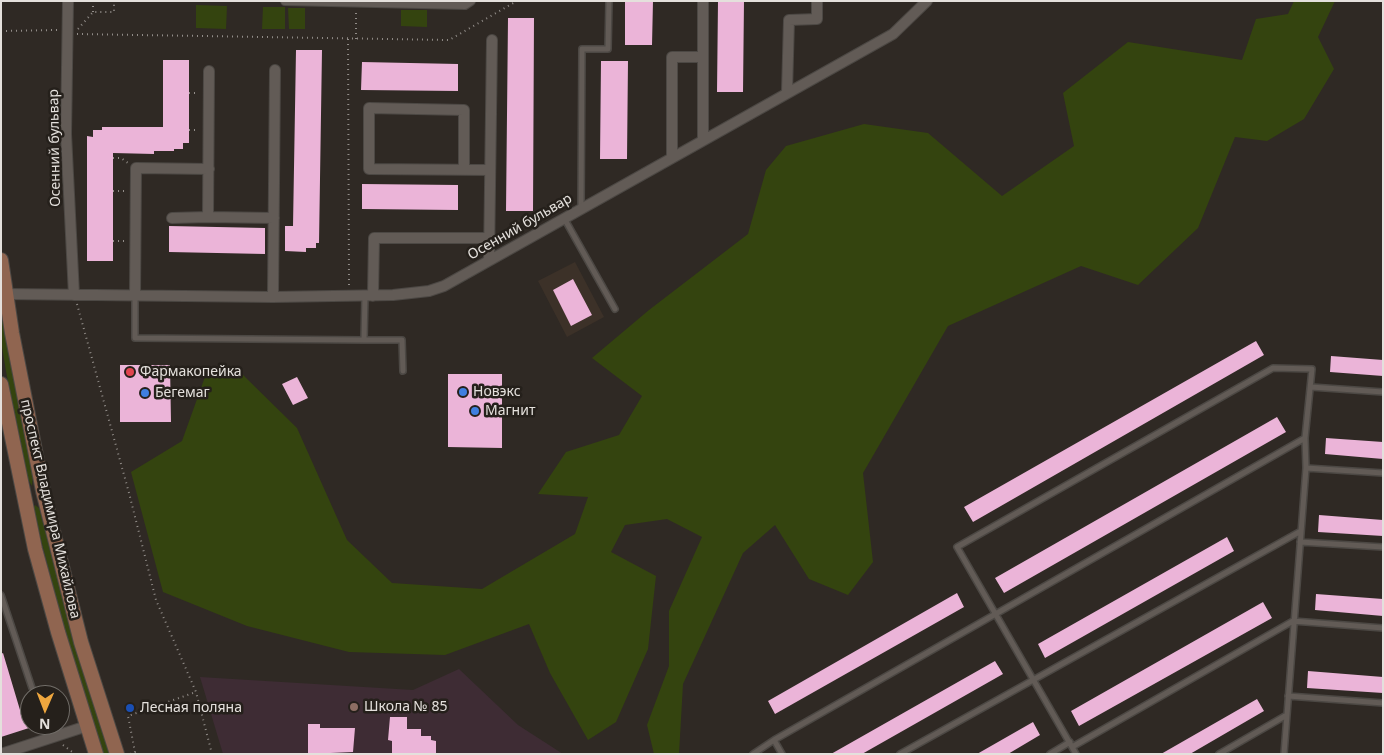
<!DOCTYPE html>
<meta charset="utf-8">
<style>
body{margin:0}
#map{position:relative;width:1384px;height:755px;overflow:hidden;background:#2f2924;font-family:"Noto Sans",sans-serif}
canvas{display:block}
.frame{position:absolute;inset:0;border:2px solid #e4e0dc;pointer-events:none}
.north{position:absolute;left:20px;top:685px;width:50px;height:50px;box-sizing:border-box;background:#25201b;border:1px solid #716d68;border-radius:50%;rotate:181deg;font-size:14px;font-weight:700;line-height:20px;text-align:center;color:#e4e0dc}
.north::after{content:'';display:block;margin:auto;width:18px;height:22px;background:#efa73e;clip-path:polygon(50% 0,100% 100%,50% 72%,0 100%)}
</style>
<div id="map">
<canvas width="1384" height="755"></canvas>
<div class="frame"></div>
<div class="north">N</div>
</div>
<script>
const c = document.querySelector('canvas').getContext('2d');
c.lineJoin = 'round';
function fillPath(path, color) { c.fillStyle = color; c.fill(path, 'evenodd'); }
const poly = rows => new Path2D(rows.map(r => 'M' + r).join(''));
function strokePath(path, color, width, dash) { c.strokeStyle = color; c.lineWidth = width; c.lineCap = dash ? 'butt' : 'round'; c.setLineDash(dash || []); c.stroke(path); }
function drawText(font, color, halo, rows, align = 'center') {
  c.font = font + ' "Noto Sans",sans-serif'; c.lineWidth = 5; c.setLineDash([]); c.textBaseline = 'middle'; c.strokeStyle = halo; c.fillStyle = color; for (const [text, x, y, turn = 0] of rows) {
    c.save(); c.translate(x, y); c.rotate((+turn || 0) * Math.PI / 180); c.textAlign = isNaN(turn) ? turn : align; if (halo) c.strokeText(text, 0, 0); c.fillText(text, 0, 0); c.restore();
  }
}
const built = poly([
 [575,262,604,317,567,337,538,281]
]);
const education = poly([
 [459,669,518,725,563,754,223,754,200,677,413,690]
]);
const green = poly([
 [1294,1,1335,1,1318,37,1334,69,1304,119,1267,141,1235,137,1198,228,1138,285,1081,266,948,326,863,473,873,562,848,595,809,579,775,525,743,553,683,684,679,754,654,754,647,725,669,666,669,611,702,537,667,519,625,525,611,552,656,576,648,649,616,722,588,740,550,673,529,624,445,655,349,652,247,626,163,592,131,472,182,441,206,374,242,374,297,428,347,540,392,583,482,589,575,534,588,497,538,494,566,452,619,435,642,396,592,358,649,310,748,234,766,170,786,146,864,124,928,133,1002,196,1074,146,1063,93,1128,42,1242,60,1256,19,1288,14],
 [196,5,227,6,226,29,196,28],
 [263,7,285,7,285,29,262,29],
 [288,8,305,8,305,29,289,29],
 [401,10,427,10,427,27,401,26],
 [1,312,33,475,32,486,26,476,6,371,1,341],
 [35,505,39,508,71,631,109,754,103,754,65,632,33,509]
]);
const building = poly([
 [625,1,653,1,652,45,625,45],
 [718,1,744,1,743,92,717,92],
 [508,18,534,18,533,211,506,211],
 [296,50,322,50,319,243,316,243,316,248,306,248,306,252,285,251,285,226,293,226],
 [163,60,189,60,189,143,183,143,183,149,174,149,174,151,154,151,154,154,113,153,113,261,87,261,87,136,93,137,93,130,102,130,102,127,163,127],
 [601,61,628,61,627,159,600,159],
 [362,62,458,64,458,91,361,90],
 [362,184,458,185,458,210,362,209],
 [169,226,265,228,265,254,169,252],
 [573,279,592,315,571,326,553,290],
 [1256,341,1264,355,973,522,964,507],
 [1331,356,1383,360,1383,376,1330,372],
 [120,365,170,365,171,422,120,422],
 [448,374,502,374,502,448,448,447],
 [297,377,308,398,293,405,282,384],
 [1277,417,1286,432,1004,593,995,578],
 [1326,438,1383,442,1383,459,1325,454],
 [1319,515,1383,520,1383,536,1318,532],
 [1227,537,1234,551,1045,658,1038,644],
 [957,593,964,607,775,714,768,701],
 [1316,594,1383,599,1383,616,1315,610],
 [1263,602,1272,618,1079,726,1071,711],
 [3,653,20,710,23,709,29,728,1,737,1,654],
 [995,661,1003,674,862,754,831,754],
 [1308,671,1383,677,1383,693,1307,688],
 [1257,699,1264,711,1190,754,1161,754],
 [390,717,407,717,407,729,421,729,421,736,431,736,431,740,436,741,436,754,392,754,392,741,388,740],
 [1033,722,1040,735,1008,754,977,754],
 [308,724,320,724,320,728,355,728,353,752,308,754]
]);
const path = poly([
 [93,12,93,1],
 [78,29,93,12,114,12,114,1],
 [1,31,58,30],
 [77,34,449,40,517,1],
 [348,39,349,286],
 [356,39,356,11],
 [189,93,199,93],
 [189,130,199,130],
 [113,158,121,158,128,163],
 [113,191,126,191],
 [113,241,125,241],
 [77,304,129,493,156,600,196,692,212,754],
 [63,745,75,754],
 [130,754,135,752,128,716,196,692]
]);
const service = poly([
 [581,208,582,49,608,49,609,1],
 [564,218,615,309],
 [135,296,135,338,364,340,365,296],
 [364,340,402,340,403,371],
 [1311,387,1383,392],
 [1306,468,1383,473],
 [1300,542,1383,547],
 [1,595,32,688],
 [1288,696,1383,703],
 [774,740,1305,438,1306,468,1284,754],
 [1072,747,1293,621,1383,628],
 [753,754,774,740,782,754],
 [900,754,1301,531],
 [1050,754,1070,742],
 [1076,754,957,547,1273,368,1312,369,1305,438],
 [1219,754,1285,716]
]);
const pedestrian = poly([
 [285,1,465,5,471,1]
]);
const minor = poly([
 [68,1,66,134,74,295],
 [703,1,703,139],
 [209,71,208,217,274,218],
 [787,92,789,20,817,19,817,1],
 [672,157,672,57,703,57],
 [464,170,464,110,369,108,369,169,490,170],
 [172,218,208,217],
 [489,260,492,40],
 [6,294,273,297,393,295,429,291,444,286,893,34,927,1],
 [135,296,136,168,209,169],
 [373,296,374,238,489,238],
 [273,297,275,70],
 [1,754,87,726]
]);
const secondary = poly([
 [1,260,12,333,43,491,81,642,117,754],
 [1,384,35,549,58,632,96,754]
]);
const markers = [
 [130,372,5,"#e0444e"],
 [463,392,5,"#3f7fe0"],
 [145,393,5,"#3f7fe0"],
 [475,411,5,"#3f7fe0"],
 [354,707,5,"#8d6e63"],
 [130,708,5,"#1a4fb4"]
];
const streetNames = [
 ["Осенний бульвар",55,148,-91],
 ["Осенний бульвар",520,227,-30],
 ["проспект Владимира Михайлова",50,509,77]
];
const poiNames = [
 ["Фармакопейка",140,372],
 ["Новэкс",473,392],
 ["Бегемаг",155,393],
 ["Магнит",485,411],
 ["Школа № 85",364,707],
 ["Лесная поляна",140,708]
];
fillPath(built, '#3c3128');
fillPath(education, '#3e2c34');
fillPath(green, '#34440f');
fillPath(building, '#ebb4d8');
strokePath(service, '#4c4844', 8);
strokePath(pedestrian, '#4c4844', 10);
strokePath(minor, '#4c4844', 12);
strokePath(secondary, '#4c4844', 16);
strokePath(path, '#928d89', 2, [1, 4]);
strokePath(service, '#625b56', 5);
strokePath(pedestrian, '#625b56', 8);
strokePath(minor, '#625b56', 10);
strokePath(secondary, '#906550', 14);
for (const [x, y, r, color] of markers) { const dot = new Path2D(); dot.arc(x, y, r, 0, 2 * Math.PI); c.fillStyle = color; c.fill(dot); strokePath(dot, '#25201b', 2); }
drawText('14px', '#e4e0dc', '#25201b', streetNames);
drawText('14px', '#e4e0dc', '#25201b', poiNames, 'left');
</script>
